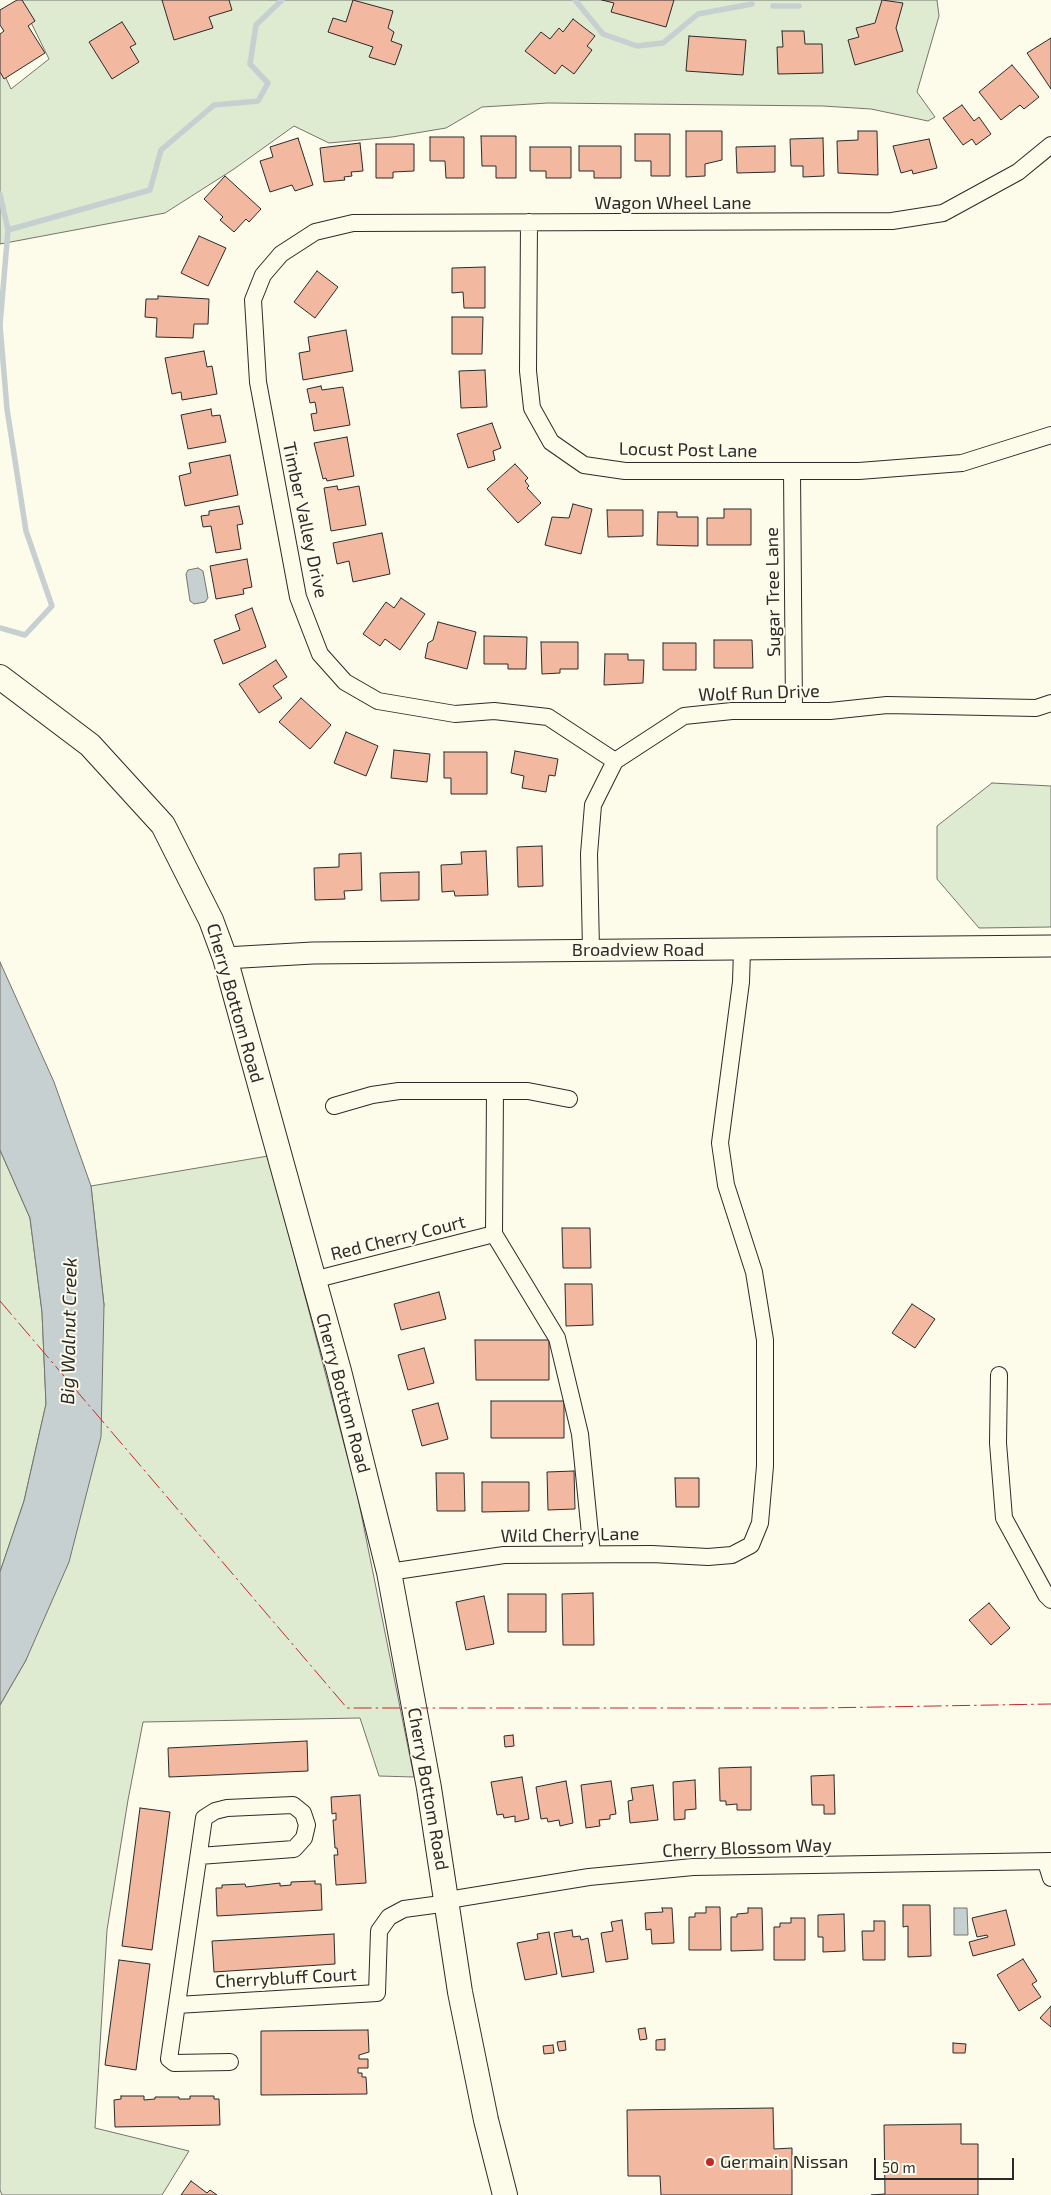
<!DOCTYPE html>
<style>
body{margin:0}
#map{position:relative;width:1051px;height:2195px;overflow:hidden;background:#fdfbea;font-family:"Exo 2",sans-serif}
canvas{display:block}
.scale{position:absolute;left:874px;top:2158px;width:140px;height:22px;box-sizing:border-box;border:2px solid #2b2b2b;border-top:0;padding-left:6px;font-size:15px;line-height:18px;white-space:nowrap;color:#2b2b2b;-webkit-text-stroke:4px #fdfbea;paint-order:stroke}
</style>
<div id="map">
<canvas width="1051" height="2195"></canvas>
<div class="scale">50 m</div>
</div>
<script>
const c = document.querySelector('canvas').getContext('2d');
c.lineJoin = 'round';
function fillPath(path, color) { c.fillStyle = color; c.fill(path, 'evenodd'); }
const poly = rows => new Path2D(rows.map(r => 'M' + r).join(''));
function strokePath(path, color, width, dash) { c.strokeStyle = color; c.lineWidth = width; c.lineCap = dash ? 'butt' : 'round'; c.setLineDash(dash || []); c.stroke(path); }
function drawText(font, color, halo, rows, align = 'center') {
  c.font = font + ' "Exo 2",sans-serif'; c.lineWidth = 4; c.setLineDash([]); c.textBaseline = 'middle'; c.strokeStyle = halo; c.fillStyle = color; for (const [text, x, y, turn = 0] of rows) {
    c.save(); c.translate(x, y); c.rotate((+turn || 0) * Math.PI / 180); c.textAlign = isNaN(turn) ? turn : align; if (halo) c.strokeText(text, 0, 0); c.fillText(text, 0, 0); c.restore();
  }
}
const green = poly([
 [20,0,937,0,939,16,917,92,935,117,928,121,871,109,823,106,548,103,482,107,446,128,392,137,329,143,294,126,234,169,165,213,0,244,0,65,11,89,49,59,20,0],
 [992,783,1051,786,1051,927,979,928,937,879,937,826,992,783],
 [0,1150,30,1218,42,1312,46,1404,24,1501,0,1572,0,1150],
 [268,1156,357,1493,414,1777,379,1776,360,1718,143,1722,128,1800,107,1930,95,2128,189,2151,162,2195,2,2195,0,2190,0,1705,26,1660,104,1305,91,1186,268,1156]
]);
const water = poly([
 [198,568,203,571,208,598,205,602,194,604,190,601,186,574,188,570,198,568],
 [0,962,54,1082,91,1186,104,1305,101,1437,69,1562,26,1660,0,1705,0,1572,24,1501,46,1404,42,1312,30,1218,0,1150,0,962],
 [954,1908,967,1908,968,1935,954,1935,954,1908]
]);
const stream = poly([
 [575,0,603,34,637,46,663,43,698,14,752,4],
 [773,6,799,6],
 [0,194,8,230,0,325,7,409,26,531,52,606,25,635,0,628],
 [8,230,150,190,161,150,214,105,258,101,268,83,250,64,256,25,282,0]
]);
const building = poly([
 [17,0,22,0,35,21,28,26,45,53,4,79,0,72,0,34,4,31,0,25,0,10,17,0],
 [162,0,229,0,232,10,209,17,213,28,174,40,162,0],
 [353,0,393,11,388,28,394,32,391,41,402,45,395,65,369,57,373,47,328,32,333,18,346,22,353,0],
 [602,0,674,0,666,27,611,12,614,3,602,0],
 [882,0,903,3,896,28,903,51,855,65,848,40,859,37,856,28,875,23,882,0],
 [573,19,595,36,587,46,592,50,574,74,562,65,555,74,525,51,541,32,550,39,559,28,563,32,573,19],
 [122,22,136,44,130,47,139,62,112,79,89,42,122,22],
 [782,31,804,31,805,44,822,44,823,73,778,74,777,47,783,47,782,31],
 [689,36,746,40,743,75,686,71,689,36],
 [1051,38,1051,89,1027,53,1051,38],
 [1012,65,1039,97,1024,109,1020,105,1001,120,979,92,1012,65],
 [962,105,974,121,979,117,991,134,976,145,972,139,963,145,943,118,962,105],
 [686,131,722,131,722,160,705,164,705,176,686,177,686,131],
 [858,131,877,131,878,175,838,173,837,141,858,140,858,131],
 [635,134,670,134,670,176,651,176,651,161,635,161,635,134],
 [481,136,516,136,516,178,496,178,496,166,482,166,481,136],
 [430,137,464,137,464,178,446,178,445,161,430,161,430,137],
 [298,138,313,185,295,191,292,185,270,192,260,161,273,157,270,147,298,138],
 [823,138,824,176,803,177,803,166,791,166,790,139,823,138],
 [929,139,937,168,913,174,912,170,901,173,893,146,929,139],
 [360,143,363,171,351,172,352,176,344,177,345,180,324,182,320,148,360,143],
 [376,144,414,144,414,171,393,172,393,178,376,178,376,144],
 [579,146,621,146,621,178,594,178,594,171,579,171,579,146],
 [775,146,775,172,737,173,736,147,775,146],
 [530,147,571,147,571,178,546,178,546,171,530,171,530,147],
 [225,176,261,209,249,222,246,219,234,232,220,220,223,217,204,199,225,176],
 [199,236,226,248,208,286,181,273,199,236],
 [485,267,485,308,464,308,463,292,452,293,452,268,485,267],
 [317,271,338,287,315,318,294,302,317,271],
 [158,296,209,299,208,324,194,324,193,338,156,337,157,318,145,317,146,299,158,299,158,296],
 [452,317,483,317,482,354,452,354,452,317],
 [346,330,353,371,303,380,299,353,310,351,308,337,346,330],
 [204,351,207,367,212,366,217,394,182,400,181,392,172,394,165,358,204,351],
 [485,370,487,407,461,408,459,371,485,370],
 [321,386,322,390,343,387,350,425,314,431,311,414,317,413,315,402,310,403,307,389,321,386],
 [211,409,212,416,220,415,226,442,188,449,181,415,211,409],
 [492,423,501,448,493,451,495,460,468,468,457,434,492,423],
 [347,437,354,476,327,481,326,478,323,479,314,443,347,437],
 [230,455,238,495,185,506,179,476,191,473,189,463,230,455],
 [515,464,528,478,525,481,529,486,527,488,541,503,518,523,487,489,515,464],
 [337,486,338,490,359,486,366,525,331,531,324,488,337,486],
 [573,504,592,509,581,554,545,545,552,517,569,518,573,504],
 [239,506,243,524,237,525,241,549,216,553,211,526,203,527,201,516,209,515,209,511,239,506],
 [724,509,751,509,751,545,707,545,707,518,724,518,724,509],
 [607,510,643,510,643,536,608,537,607,510],
 [658,512,677,512,677,517,698,517,698,546,657,545,658,512],
 [382,533,390,574,353,582,349,561,337,564,333,543,382,533],
 [247,559,252,587,243,589,244,594,216,599,210,566,247,559],
 [401,598,425,614,400,650,385,639,380,646,363,634,386,602,394,608,401,598],
 [252,608,266,647,223,664,214,640,240,630,235,615,252,608],
 [438,622,476,632,467,669,425,658,428,643,433,640,438,622],
 [484,636,527,637,526,669,508,669,508,664,484,664,484,636],
 [714,640,752,640,753,668,714,668,714,640],
 [541,642,578,642,578,669,560,669,560,673,542,674,541,642],
 [663,643,696,643,696,670,663,670,663,643],
 [605,654,628,654,628,660,644,660,643,683,604,685,605,654],
 [276,660,287,677,273,686,282,698,259,713,239,684,276,660],
 [301,698,331,725,310,749,279,722,301,698],
 [346,732,378,746,366,776,334,763,346,732],
 [394,750,430,754,427,782,391,778,394,750],
 [515,751,558,759,555,776,549,775,546,792,522,788,524,776,511,773,515,751],
 [444,752,487,752,487,794,451,794,451,778,444,778,444,752],
 [542,846,543,886,518,887,517,847,542,846],
 [486,851,488,895,455,896,454,891,442,892,441,865,462,864,461,852,486,851],
 [361,853,362,890,344,891,345,899,315,900,314,868,339,867,339,854,361,853],
 [419,872,419,900,381,901,380,873,419,872],
 [562,1228,590,1228,591,1268,563,1268,562,1228],
 [565,1284,592,1284,593,1325,566,1326,565,1284],
 [439,1292,446,1319,401,1330,394,1304,439,1292],
 [912,1304,935,1319,915,1348,892,1333,912,1304],
 [475,1340,549,1340,549,1380,476,1380,475,1340],
 [424,1348,434,1383,408,1390,398,1355,424,1348],
 [491,1401,564,1401,564,1438,491,1438,491,1401],
 [438,1403,448,1439,422,1446,412,1410,438,1403],
 [574,1471,575,1509,548,1510,547,1472,574,1471],
 [436,1473,464,1473,465,1511,437,1511,436,1473],
 [675,1478,699,1478,699,1507,676,1507,675,1478],
 [482,1482,529,1482,529,1511,482,1512,482,1482],
 [593,1593,594,1645,563,1645,562,1594,593,1593],
 [508,1594,546,1594,546,1632,508,1632,508,1594],
 [484,1596,494,1644,466,1650,456,1602,484,1596],
 [989,1603,1010,1628,991,1645,969,1620,989,1603],
 [513,1735,514,1746,505,1747,504,1736,513,1735],
 [307,1741,308,1771,169,1777,168,1748,307,1741],
 [751,1767,751,1810,737,1810,737,1804,726,1805,726,1801,720,1801,719,1768,751,1767],
 [834,1775,835,1814,824,1814,824,1805,812,1805,811,1776,834,1775],
 [522,1777,529,1819,515,1822,515,1816,504,1818,503,1814,497,1815,491,1782,522,1777],
 [695,1780,696,1809,685,1810,685,1819,674,1820,673,1782,695,1780],
 [566,1781,573,1823,560,1826,559,1820,548,1822,547,1818,541,1819,536,1787,566,1781],
 [611,1781,616,1814,610,1815,610,1819,599,1820,600,1826,586,1828,581,1785,611,1781],
 [653,1785,658,1820,630,1823,628,1801,633,1800,631,1788,653,1785],
 [360,1795,366,1883,336,1885,334,1855,338,1855,337,1848,335,1848,333,1820,336,1820,336,1813,332,1814,331,1797,360,1795],
 [140,1808,170,1812,152,1950,122,1946,140,1808],
 [315,1881,315,1884,321,1884,322,1910,217,1916,216,1888,222,1888,222,1885,245,1884,246,1887,280,1883,280,1886,291,1885,291,1882,315,1881],
 [903,1905,930,1905,931,1956,908,1957,908,1926,903,1927,903,1905],
 [706,1907,720,1907,721,1950,689,1950,689,1917,695,1917,695,1913,706,1913,706,1907],
 [662,1908,672,1908,674,1943,652,1944,651,1929,646,1930,645,1913,663,1912,662,1908],
 [748,1908,762,1908,763,1950,731,1951,731,1917,737,1917,737,1914,748,1913,748,1908],
 [1006,1910,1015,1945,973,1956,969,1942,988,1937,987,1935,977,1937,972,1918,1006,1910],
 [844,1914,845,1951,823,1952,823,1937,818,1937,818,1915,844,1914],
 [791,1918,805,1918,805,1960,774,1960,774,1927,780,1927,780,1923,791,1923,791,1918],
 [622,1920,628,1959,606,1962,601,1933,613,1931,611,1922,622,1920],
 [874,1921,885,1921,885,1960,863,1960,862,1931,874,1931,874,1921],
 [572,1930,573,1937,580,1936,581,1940,588,1938,594,1972,562,1977,554,1933,572,1930],
 [549,1932,557,1974,525,1980,517,1943,538,1939,537,1934,549,1932],
 [334,1934,335,1964,214,1972,212,1941,334,1934],
 [1023,1959,1037,1981,1032,1984,1041,1997,1019,2011,997,1975,1023,1959],
 [119,1960,150,1964,136,2070,105,2065,119,1960],
 [1051,2006,1051,2027,1040,2018,1051,2006],
 [645,2028,647,2039,640,2040,638,2029,645,2028],
 [368,2030,369,2052,359,2055,359,2059,368,2059,368,2068,358,2068,358,2073,362,2073,362,2077,366,2077,367,2094,261,2095,261,2031,368,2030],
 [665,2039,665,2050,656,2050,656,2040,665,2039],
 [565,2041,566,2050,559,2051,557,2042,565,2041],
 [953,2043,966,2044,965,2053,953,2053,953,2043],
 [553,2045,554,2053,544,2054,543,2046,553,2045],
 [121,2096,144,2096,144,2100,155,2099,155,2097,179,2097,179,2099,190,2099,190,2096,214,2096,214,2099,219,2099,220,2125,115,2127,114,2100,121,2099,121,2096],
 [773,2108,774,2149,792,2148,792,2195,661,2195,660,2176,628,2176,627,2110,773,2108],
 [961,2124,961,2144,978,2144,978,2195,871,2195,885,2194,884,2125,961,2124],
 [191,2181,207,2193,210,2190,217,2195,181,2195,191,2181]
]);
const minor = poly([
 [529,222,528,371,532,408,551,442,584,465,625,471,859,471,962,463,1051,435],
 [792,472,794,711],
 [615,761,548,717,494,711,455,714,378,701,345,682,320,654,298,597,258,382,253,300,263,275,281,254,315,232,353,223,892,221,943,213,1018,172,1051,145],
 [591,950,589,854,593,805,615,761,684,716,732,711,830,711,887,705,1036,708,1051,703],
 [495,1091,494,1234,557,1338,580,1434,592,1554],
 [334,1106,372,1095,399,1091,528,1091,569,1099],
 [313,1280,494,1234],
 [999,1375,998,1443,1004,1518,1046,1595,1051,1600],
 [389,1572,504,1555,652,1554,708,1557,732,1555,751,1545,760,1523,765,1466,765,1340,754,1272,726,1185,720,1143,741,982,742,950],
 [199,1856,294,1849,304,1838,307,1825,303,1813,293,1805,227,1808,215,1811,204,1818,169,2059,174,2063,230,2062],
 [1046,1862,1051,1878],
 [177,2005,377,1993,379,1931,389,1917,404,1909,441,1904,454,1899,589,1877,693,1867,1051,1861]
]);
const tertiary = poly([
 [225,958,313,953,1051,946]
]);
const secondary = poly([
 [0,677,90,745,163,825,211,920,225,958,339,1371,389,1572,429,1788,460,1992,486,2120,505,2195]
]);
const power = poly([
 [0,1301,347,1708,820,1708,1051,1704]
]);
const markers = [
 [710,2162,5,"#c62828"]
];
const streetNames = [
 ["Wagon Wheel Lane",673,203],
 ["Locust Post Lane",688,450,1],
 ["Timber Valley Drive",305,520,78],
 ["Sugar Tree Lane",773,592,-91],
 ["Wolf Run Drive",759,693,-2],
 ["Broadview Road",638,950],
 ["Cherry Bottom Road",235,1003,74],
 ["Red Cherry Court",398,1238,-14],
 ["Cherry Bottom Road",343,1393,75],
 ["Wild Cherry Lane",570,1535,-1],
 ["Cherry Bottom Road",428,1789,80],
 ["Cherry Blossom Way",747,1848,-2],
 ["Cherrybluff Court",286,1978,-3]
];
const poiNames = [
 ["Germain Nissan",720,2162]
];
const waterNames = [
 ["Big Walnut Creek",69,1331,-89]
];
fillPath(green, '#deebd1');
strokePath(green, '#74746e', 1);
fillPath(water, '#c7d0d0');
strokePath(water, '#74746e', 1);
strokePath(stream, '#c7d0d0', 5.5);
fillPath(building, '#f2b8a0');
strokePath(building, '#2b2b2b', 1);
strokePath(minor, '#2b2b2b', 18);
strokePath(tertiary, '#2b2b2b', 23);
strokePath(secondary, '#2b2b2b', 26);
strokePath(minor, '#fdfbea', 16);
strokePath(tertiary, '#fdfbea', 21);
strokePath(secondary, '#fdfbea', 24);
strokePath(power, '#c62828', 1, [18, 4, 2.5, 4]);
for (const [x, y, r, color] of markers) { const dot = new Path2D(); dot.arc(x, y, r, 0, 2 * Math.PI); c.fillStyle = color; c.fill(dot); strokePath(dot, '#fdfbea', 2); }
drawText('18px', '#2b2b2b', '#fdfbea', streetNames);
drawText('18px', '#2b2b2b', '#fdfbea', poiNames, 'left');
drawText('italic 19px', '#2b2b2b', '#fdfbea', waterNames);
</script>
